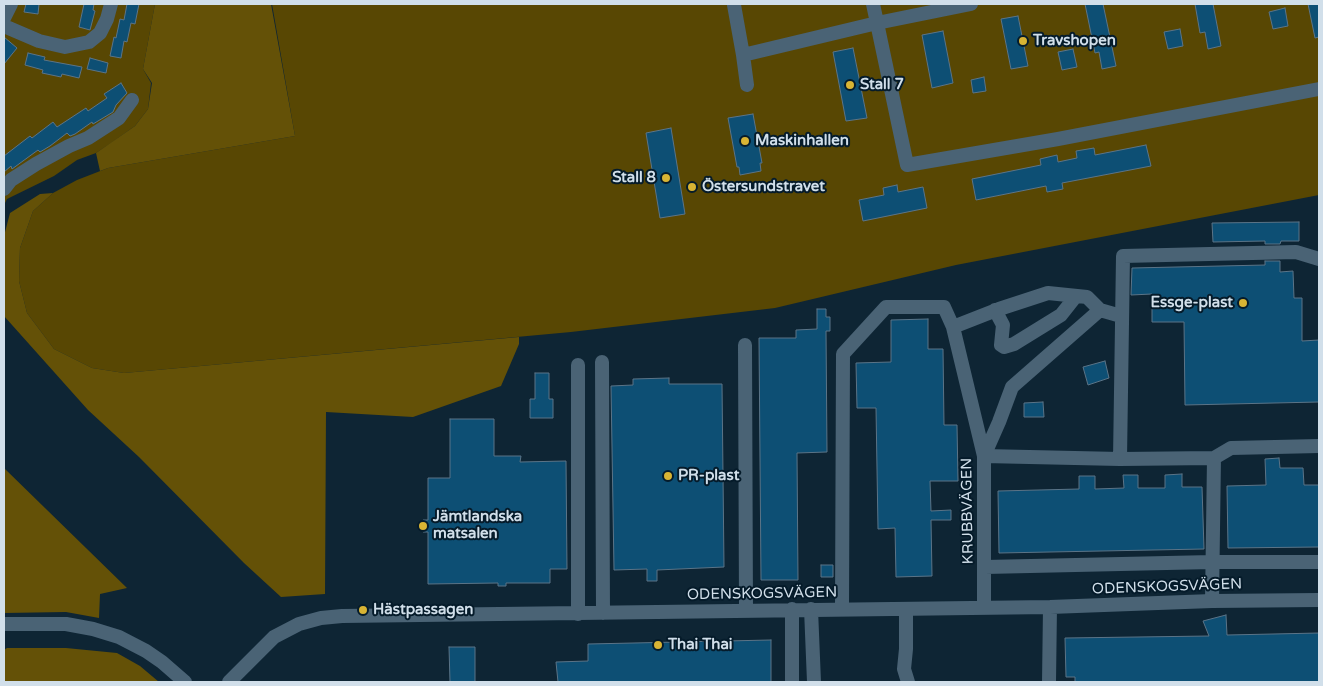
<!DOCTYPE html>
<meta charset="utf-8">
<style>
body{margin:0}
#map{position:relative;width:1323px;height:686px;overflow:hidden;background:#0e2534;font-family:"Varela Round",sans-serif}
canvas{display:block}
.frame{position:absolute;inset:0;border:5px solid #d1dfea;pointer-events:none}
</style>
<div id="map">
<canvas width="1323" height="686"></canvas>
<div class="frame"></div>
</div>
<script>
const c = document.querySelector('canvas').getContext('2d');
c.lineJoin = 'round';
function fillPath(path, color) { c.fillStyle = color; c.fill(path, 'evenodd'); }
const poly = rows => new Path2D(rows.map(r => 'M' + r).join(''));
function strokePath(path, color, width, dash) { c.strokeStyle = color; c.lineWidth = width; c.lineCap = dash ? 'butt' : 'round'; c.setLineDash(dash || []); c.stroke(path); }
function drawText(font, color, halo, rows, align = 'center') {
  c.font = font + ' "Varela Round",sans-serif'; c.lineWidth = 4; c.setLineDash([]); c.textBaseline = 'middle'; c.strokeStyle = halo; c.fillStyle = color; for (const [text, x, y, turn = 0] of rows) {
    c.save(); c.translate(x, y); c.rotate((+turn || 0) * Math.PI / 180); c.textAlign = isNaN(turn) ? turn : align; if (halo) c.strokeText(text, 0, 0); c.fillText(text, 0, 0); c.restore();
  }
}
const green = poly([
 [4,4,155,4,143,69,151,83,148,109,135,126,111,143,96,153,77,160,54,176,7,199,4,205],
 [272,4,1319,4,1319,195,956,265,775,308,571,332,124,373,92,368,54,349,27,313,19,281,20,248,33,211,53,193,77,180,108,168,295,136]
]);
const forest = poly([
 [155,4,271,4,295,136,108,168,100,171,96,153,135,126,148,109,152,83,143,69],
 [53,193,33,211,20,248,19,281,27,313,54,349,92,368,124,373,519,337,519,344,501,386,413,417,326,412,325,594,281,597,244,563,139,457,88,410,4,316,4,236,10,213,40,194],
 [4,468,127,588,100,594,99,618,66,612,4,613],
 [7,648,66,648,117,653,140,666,159,682,4,682,4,650]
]);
const building = poly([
 [26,4,39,4,38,14,24,12,26,4],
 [84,4,94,4,93,10,95,11,90,30,79,27,84,4],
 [127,4,139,4,135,24,131,23,127,42,124,41,121,58,110,56,114,37,116,38,120,19,124,20,127,4],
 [1085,4,1103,4,1116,66,1102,69,1099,52,1095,53,1085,4],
 [1195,4,1213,4,1221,46,1208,49,1205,32,1200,33,1195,4],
 [1308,4,1319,4,1319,37,1315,38,1308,4],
 [1285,8,1288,26,1273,29,1269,12,1285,8],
 [1018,16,1028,66,1011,69,1001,19,1018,16],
 [1180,29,1183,46,1168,49,1164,32,1180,29],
 [943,31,953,83,932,88,922,35,943,31],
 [4,37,17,48,4,64,4,37],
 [853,48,867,118,846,121,833,52,853,48],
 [1073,49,1077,67,1062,70,1058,52,1073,49],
 [28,53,45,57,44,60,82,67,79,78,62,74,61,77,42,73,43,70,25,65,28,53],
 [90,58,108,63,106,73,87,69,90,58],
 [984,77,986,91,973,93,971,80,984,77],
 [121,83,127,93,116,105,113,112,93,124,92,122,75,134,70,136,67,133,50,146,40,152,38,150,12,169,11,166,4,172,4,156,30,136,32,138,53,122,57,127,86,108,88,111,107,98,104,94,121,83],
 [753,114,762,163,760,163,761,171,740,175,739,167,737,167,728,118,753,114],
 [671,128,685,214,660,218,646,133,671,128],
 [1146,145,1151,166,1062,183,1063,189,1047,192,1046,186,976,200,972,179,1041,165,1040,159,1057,155,1058,162,1077,158,1076,151,1094,148,1095,155,1146,145],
 [897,185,898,192,923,187,927,208,863,221,859,200,884,195,883,188,897,185],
 [1299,222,1299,241,1281,241,1280,244,1265,244,1265,241,1213,242,1212,223,1299,222],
 [1265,261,1280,261,1280,272,1293,271,1294,298,1302,298,1302,341,1319,340,1319,402,1185,405,1184,322,1152,322,1152,294,1131,295,1132,268,1265,265,1265,261],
 [817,309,826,309,826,317,830,317,830,331,826,331,827,452,797,453,798,580,761,580,759,338,796,338,796,330,817,329,817,309],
 [928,319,928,349,943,349,944,425,957,425,958,481,930,481,931,511,951,510,951,520,931,520,932,576,896,577,895,528,878,529,876,408,857,408,856,363,891,362,891,320,928,319],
 [1105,361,1109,378,1088,385,1083,367,1105,361],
 [535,373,549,373,549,399,553,399,553,418,530,418,530,399,535,399,535,373],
 [669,378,669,384,722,384,724,567,657,570,657,581,647,581,647,569,614,570,611,386,633,385,633,379,669,378],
 [1043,402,1044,417,1024,417,1024,403,1043,402],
 [450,419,494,419,494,456,521,456,520,462,566,461,567,569,550,569,550,583,506,583,506,586,498,586,498,583,428,584,428,532,423,532,423,520,428,520,428,478,450,478,450,419],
 [1279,458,1280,468,1303,468,1304,485,1319,485,1319,547,1228,548,1227,486,1266,485,1265,459,1279,458],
 [1182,474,1182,487,1202,487,1204,549,999,553,998,491,1079,489,1079,476,1095,476,1095,489,1124,488,1123,475,1138,475,1138,488,1165,488,1165,475,1182,474],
 [821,565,833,565,833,577,821,577,821,565],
 [1226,615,1227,635,1319,633,1319,682,1075,682,1075,677,1066,677,1065,638,1209,636,1203,621,1226,615],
 [771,640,771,682,558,682,556,662,588,661,588,644,771,640],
 [449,647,475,647,475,682,450,682,449,647]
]);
const minor = poly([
 [873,4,907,165,1058,139,1319,89],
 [734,5,743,55,877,23,971,4],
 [4,18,11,4],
 [4,26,39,41,65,47,89,42,100,33,107,19,111,4],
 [743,55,747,85],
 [4,189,11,180,36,164,69,146,88,138,119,118,132,100],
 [995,310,1003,325,1001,345,1004,347,1014,344,1061,315,1076,296],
 [1100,310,1012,387,999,422,984,456,1120,459,1214,458,1212,601],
 [953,327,999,309,1048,293,1087,297,1100,310,1121,316],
 [745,345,746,610],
 [602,362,603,613],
 [1214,458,1231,448,1319,446],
 [1120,459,1123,256,1296,252,1319,259],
 [985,567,1212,562,1319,562],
 [792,609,792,682],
 [811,609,814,682],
 [842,609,843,354,886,307,944,307,953,327,984,456,984,608],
 [906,609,906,649,904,669,908,682],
 [578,614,578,365],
 [4,624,66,624,93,629,119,637,146,651,162,662,185,682],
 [229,682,274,637,299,624,321,618,342,616,1050,607,1212,601,1319,600],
 [1049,682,1050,607]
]);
const markers = [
 [1023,41,5,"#d8b434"],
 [850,85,5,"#d8b434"],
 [745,141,5,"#d8b434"],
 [666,178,5,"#d8b434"],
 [692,187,5,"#d8b434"],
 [1243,303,5,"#d8b434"],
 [668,476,5,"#d8b434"],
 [423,526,5,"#d8b434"],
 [363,610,5,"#d8b434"],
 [658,645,5,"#d8b434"]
];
const poiNames = [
 ["Travshopen",1033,41],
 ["Stall 7",860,85],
 ["Maskinhallen",755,141],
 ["Stall 8",656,178,"right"],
 ["Östersundstravet",702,187],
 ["Essge-plast",1233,303,"right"],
 ["PR-plast",678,476],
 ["Jämtlandska",433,517],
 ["matsalen",433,534],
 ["Hästpassagen",373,610],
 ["Thai Thai",668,645]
];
const streetNames = [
 ["KRUBBVÄGEN",968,511,-91],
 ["ODENSKOGSVÄGEN",1167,587,-2],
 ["ODENSKOGSVÄGEN",762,594,-1]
];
fillPath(green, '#584703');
fillPath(forest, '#645107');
fillPath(building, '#0d4f74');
strokePath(building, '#5b7487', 1);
strokePath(minor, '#4a6375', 14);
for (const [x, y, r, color] of markers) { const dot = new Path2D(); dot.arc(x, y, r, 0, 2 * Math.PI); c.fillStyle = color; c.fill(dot); strokePath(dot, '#051b2a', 2); }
drawText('bold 15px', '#d1dfea', '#051b2a', poiNames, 'left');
drawText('15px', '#d1dfea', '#051b2a', streetNames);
</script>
